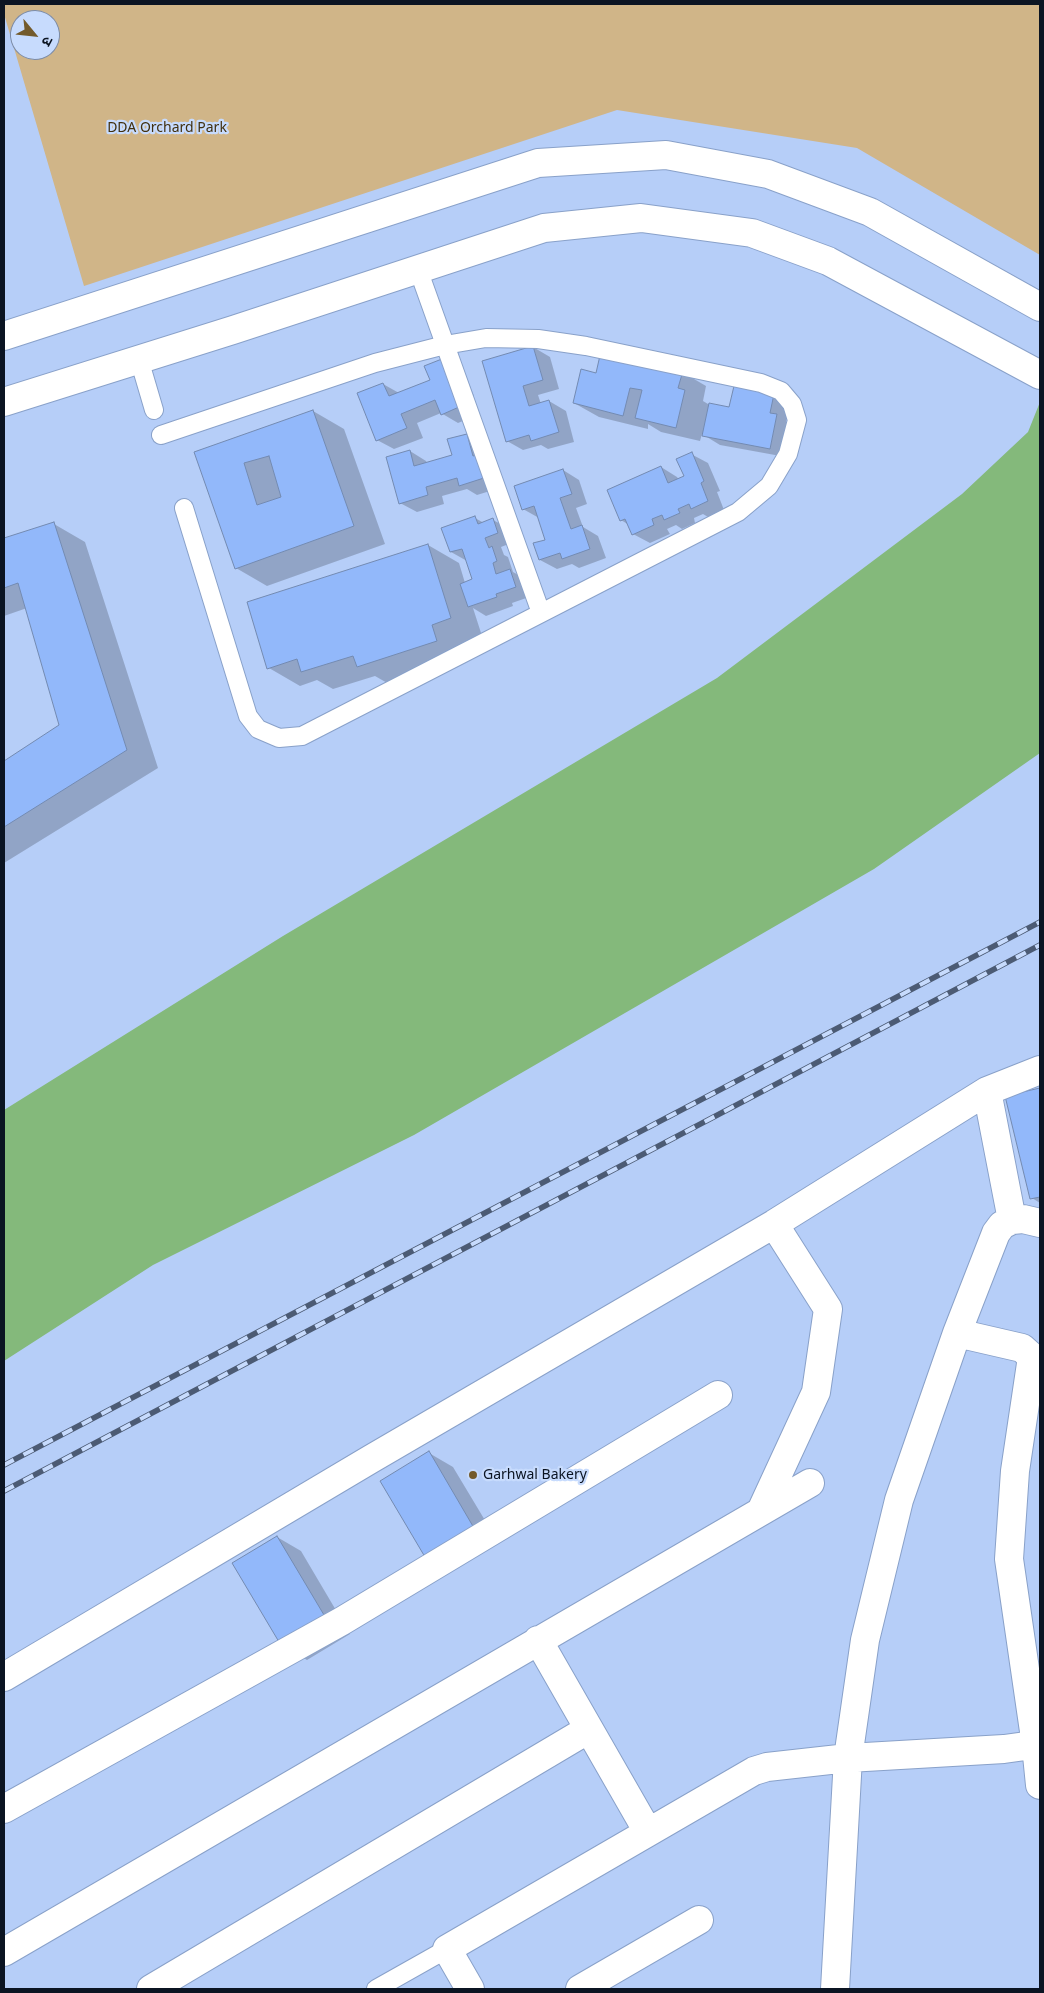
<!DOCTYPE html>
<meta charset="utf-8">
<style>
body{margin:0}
#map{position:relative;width:1044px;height:1993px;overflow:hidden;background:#b6cef8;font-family:"Noto Sans","Noto Sans Devanagari",sans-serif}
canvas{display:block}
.frame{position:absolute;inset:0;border:5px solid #0b1422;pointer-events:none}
.north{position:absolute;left:10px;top:10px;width:50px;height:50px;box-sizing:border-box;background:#c7dbfd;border:1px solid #7c8ba5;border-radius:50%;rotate:118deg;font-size:14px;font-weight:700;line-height:20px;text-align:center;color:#0b1422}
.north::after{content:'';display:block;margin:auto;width:18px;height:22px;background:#735a2b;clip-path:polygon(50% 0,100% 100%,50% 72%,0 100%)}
</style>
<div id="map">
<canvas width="1044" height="1993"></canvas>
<div class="frame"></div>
<div class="north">उ</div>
</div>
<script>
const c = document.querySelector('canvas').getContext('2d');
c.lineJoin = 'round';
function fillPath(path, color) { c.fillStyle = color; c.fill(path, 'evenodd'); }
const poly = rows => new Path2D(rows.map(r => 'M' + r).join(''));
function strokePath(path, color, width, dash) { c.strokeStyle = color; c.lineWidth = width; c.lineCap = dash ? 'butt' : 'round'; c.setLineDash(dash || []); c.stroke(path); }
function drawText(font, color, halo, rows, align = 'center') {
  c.font = font + ' "Noto Sans",sans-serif'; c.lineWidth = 4.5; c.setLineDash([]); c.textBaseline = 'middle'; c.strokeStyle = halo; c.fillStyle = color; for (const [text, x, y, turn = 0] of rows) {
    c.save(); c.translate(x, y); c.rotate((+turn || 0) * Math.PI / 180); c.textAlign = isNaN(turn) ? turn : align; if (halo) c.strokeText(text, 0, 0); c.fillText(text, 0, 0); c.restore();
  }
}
const green = poly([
 [4,4,1040,4,1040,255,857,148,617,110,84,286,4,14],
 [20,20,50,20,50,50,20,50]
]);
const water = poly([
 [1040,402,1040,753,874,869,414,1135,153,1265,4,1361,4,1110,283,936,717,678,962,494,1028,432]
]);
const shadow = poly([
 [533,347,550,357,559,389,538,395,541,404,549,401,566,411,574,442,548,449,541,445,523,450,507,441],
 [447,358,463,368,474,396,468,399,475,416,458,423,441,413,417,423,423,438,394,449,377,440,383,384,399,393,432,380],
 [682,372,706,386,703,401,708,404,730,409,774,395,790,404,786,422,793,425,786,457,720,445,702,434,700,441,661,432,648,424,648,429,599,417,574,403,597,375],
 [313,411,344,429,385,544,267,586,236,568,195,453],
 [467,435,483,444,503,487,477,495,467,489,442,496,444,504,417,512,400,503,410,451,426,461,427,463,454,456],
 [691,454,708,463,720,491,717,492,724,510,708,517,703,514,694,518,695,523,682,529,676,525,667,529,670,534,650,543,633,534,629,525,621,520,661,467,677,477,679,480,685,477],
 [563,470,579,480,587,504,576,508,583,527,598,536,606,558,579,568,572,564,557,569,540,560,547,540,539,518,523,509],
 [475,518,484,523,493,520,510,529,514,542,501,547,504,555,508,557,513,572,527,580,532,596,512,603,513,606,486,616,473,608,482,636,462,643,468,658,389,684,375,676,333,689,317,680,300,686,269,668,428,545,459,563,465,583,474,580,467,561,451,552],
 [54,524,85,542,158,768,4,863,4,762,61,726,27,608,4,616,4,539],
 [1040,1089,1040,1203,1032,1198,1007,1097],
 [429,1453,453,1467,498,1542,381,1481],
 [277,1537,301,1551,350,1634,307,1660,283,1646]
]);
const building = poly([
 [533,346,543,380,523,386,529,406,549,400,559,432,531,441,529,435,506,442,482,361,533,346],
 [601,351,683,371,678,388,685,390,676,428,635,418,642,390,630,388,623,416,573,403,581,369,596,373,601,351],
 [447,357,459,387,452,390,459,407,441,415,435,400,401,414,407,428,376,441,357,393,383,383,389,396,430,380,424,366,447,357],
 [734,386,774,394,770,413,777,414,770,449,702,436,709,403,729,407,734,386],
 [313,410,354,526,235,569,194,452,313,410],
 [269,456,281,497,257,505,244,463,269,456],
 [467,434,473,456,481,454,487,477,459,486,457,478,426,487,428,495,399,504,386,457,410,450,414,466,452,455,447,439,467,434],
 [692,452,704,481,701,483,708,501,691,509,689,504,678,509,680,513,664,520,662,515,652,519,654,525,632,535,625,519,620,521,607,490,661,466,668,483,684,476,676,459,692,452],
 [563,469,572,494,560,498,571,529,582,525,590,549,562,559,560,553,539,560,533,543,545,540,534,506,522,510,514,486,563,469],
 [475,516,478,524,493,518,498,533,485,538,489,548,492,546,497,561,493,563,496,574,510,569,516,587,496,594,497,597,468,607,460,584,472,579,462,549,450,552,441,528,475,516],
 [54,522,127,750,4,827,4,761,59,725,18,583,4,588,4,538,54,522],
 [428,544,451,618,432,625,437,641,357,667,353,656,301,672,297,659,267,669,247,602,428,544],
 [1040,1088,1040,1197,1030,1199,1005,1096,1040,1088],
 [429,1451,474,1528,425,1557,380,1481,429,1451],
 [277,1536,327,1620,282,1647,232,1563,277,1536]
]);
const service = poly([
 [418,269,541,613],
 [139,359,154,410],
 [161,435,375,363,445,345,486,338,538,339,586,346,761,383,781,391,792,404,797,420,788,454,769,486,738,512,302,736,279,738,258,729,248,716,184,508],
 [376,1989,447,1949]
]);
const minor = poly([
 [987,1091,1012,1220],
 [957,1333,1022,1348,1032,1357,1015,1471,1009,1559,1036,1745,1040,1785],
 [761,1511,816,1392,828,1309,774,1224],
 [538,1640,648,1832],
 [4,1677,371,1459,774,1224,987,1091,1040,1070],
 [4,1809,342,1621,718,1395],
 [4,1952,810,1483],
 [151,1989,589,1729],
 [470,1989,447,1949,754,1771,767,1767,848,1758,1004,1749,1040,1744],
 [580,1989,699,1920],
 [835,1989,848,1758,865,1640,899,1500,957,1333,996,1233,1002,1225,1012,1220,1023,1219,1040,1223]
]);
const tertiary = poly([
 [4,336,538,163,666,155,768,174,870,212,1040,307],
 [4,402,233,330,544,228,641,218,752,233,828,261,1040,375]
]);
const rail = poly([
 [4,1465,1040,922],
 [4,1491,1040,945]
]);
const markers = [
 [473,1475,5,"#735a2b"]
];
const parkNames = [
 ["DDA Orchard Park",167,128]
];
const poiNames = [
 ["Garhwal Bakery",483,1475]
];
fillPath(green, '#d0b588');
fillPath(water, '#84b97b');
fillPath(shadow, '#0003');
fillPath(building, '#92b8fa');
strokePath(building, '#738ab1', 1);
strokePath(service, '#89a1c9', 20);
strokePath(minor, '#89a1c9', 30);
strokePath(tertiary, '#89a1c9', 30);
strokePath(service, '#fff', 18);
strokePath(minor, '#fff', 28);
strokePath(tertiary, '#fff', 28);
strokePath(rail, '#4c5b74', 5.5);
strokePath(rail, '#c7dbfd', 4, [11]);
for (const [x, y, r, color] of markers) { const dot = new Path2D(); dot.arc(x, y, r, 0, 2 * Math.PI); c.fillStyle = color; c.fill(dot); strokePath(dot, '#c7dbfd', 2); }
drawText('14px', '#41300f', '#c7dbfd', parkNames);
drawText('14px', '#0b1422', '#c7dbfd', poiNames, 'left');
</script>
